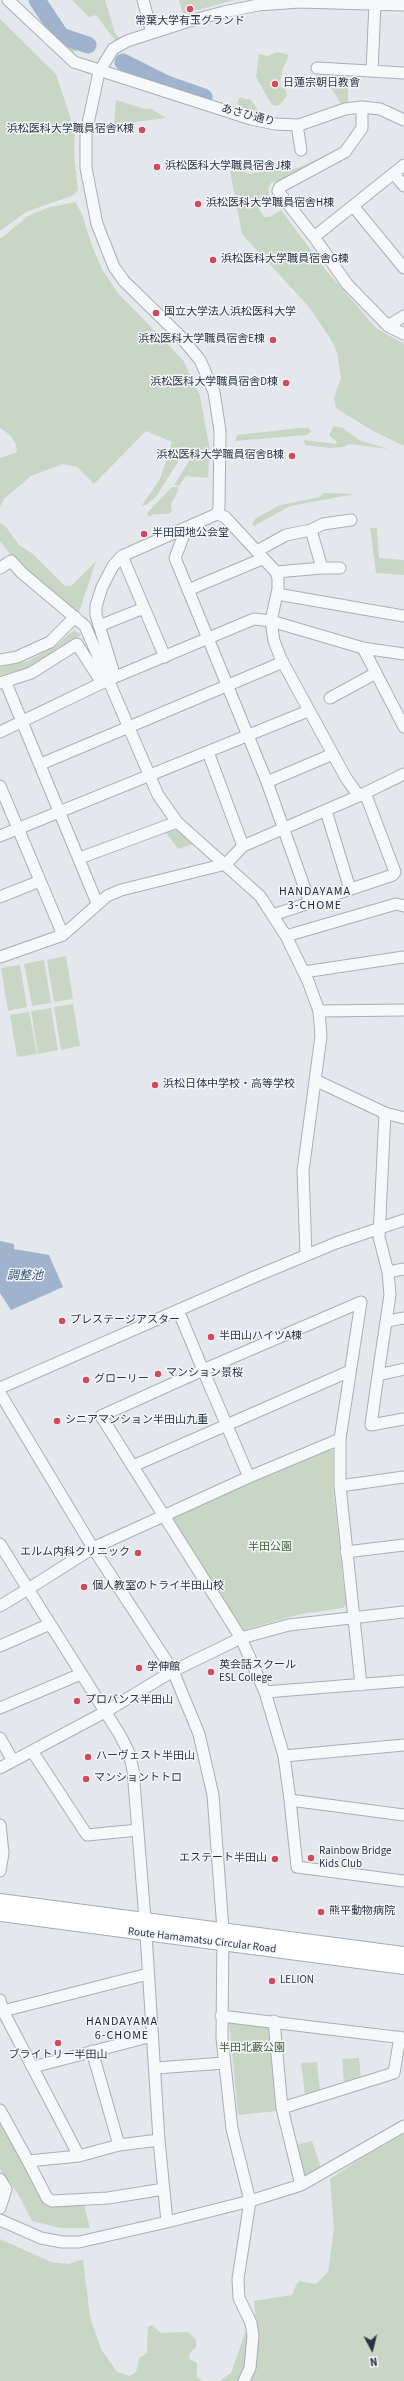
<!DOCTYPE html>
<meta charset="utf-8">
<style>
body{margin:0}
#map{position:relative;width:404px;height:2381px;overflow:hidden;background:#e4e7ec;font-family:"Source Sans 3",sans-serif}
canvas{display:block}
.north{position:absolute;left:352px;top:2329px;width:40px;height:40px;-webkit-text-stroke:3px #f4f6f9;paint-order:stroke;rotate:173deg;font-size:11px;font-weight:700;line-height:16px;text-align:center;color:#2b3445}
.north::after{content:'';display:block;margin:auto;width:14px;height:18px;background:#2b3445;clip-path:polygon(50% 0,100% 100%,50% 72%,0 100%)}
</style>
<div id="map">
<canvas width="404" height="2381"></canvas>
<div class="north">N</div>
</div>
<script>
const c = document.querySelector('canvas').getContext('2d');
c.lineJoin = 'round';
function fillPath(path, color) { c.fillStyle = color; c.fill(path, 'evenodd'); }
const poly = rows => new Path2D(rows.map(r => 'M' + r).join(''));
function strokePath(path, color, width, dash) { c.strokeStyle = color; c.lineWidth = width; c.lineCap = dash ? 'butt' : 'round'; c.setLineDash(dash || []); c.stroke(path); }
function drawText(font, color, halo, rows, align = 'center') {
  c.font = font + ' "Source Sans 3","Noto Sans JP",sans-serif'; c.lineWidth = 3; c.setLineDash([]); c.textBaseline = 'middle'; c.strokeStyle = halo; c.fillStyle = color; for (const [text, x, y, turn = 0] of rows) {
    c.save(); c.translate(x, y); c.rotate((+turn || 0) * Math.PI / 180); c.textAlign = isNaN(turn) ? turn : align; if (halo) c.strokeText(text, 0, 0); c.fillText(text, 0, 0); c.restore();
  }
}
const green = poly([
 [72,0,105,0,115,33,121,40,117,43,96,15,89,17],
 [179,0,234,0,183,14],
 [0,19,56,74,75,132,74,153,78,190,74,195,26,212,0,231],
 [58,35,60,39,86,46,72,53,54,38],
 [277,52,286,54,289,56,283,68,280,82,281,87,286,89,287,96,278,106,272,105,256,77,259,54,268,56],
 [339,75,348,76,348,102,341,104,325,78],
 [243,97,244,99,250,99,259,111,258,113,247,110,237,104,239,98],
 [116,100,145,109,152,109,166,118,114,125],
 [335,151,337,152,298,174,271,183,268,190,270,197,260,203,259,209,264,217,270,217,281,210,325,269,376,328,404,344,404,446,373,431,336,408,334,398,341,378,337,352,330,338,309,307,242,234,230,171,241,168,242,171,250,174,267,170,285,171,298,168],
 [75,202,82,214,92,246,102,269,117,292,183,360,200,396,210,450,186,449,156,497,146,505,142,505,160,479,172,442,146,431,94,484,77,467,63,464,31,476,4,499,0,507,0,458,17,452,16,444,10,435,0,428,0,239,28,216,47,208],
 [334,426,343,428,359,440,388,449,349,444,344,447,329,448,305,445,304,440,336,444,337,442,329,435],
 [299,428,308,428,311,431,307,435,235,441,237,435],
 [193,455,209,458,208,478,186,476,179,486,174,485],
 [172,487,178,487,178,491,171,504,172,511,168,514,154,514,149,517,147,513],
 [323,493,355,494,290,506,254,526,252,524,256,518,280,505,320,497],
 [0,523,6,527,19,545,33,554,65,586,71,586,96,561,79,612,72,610,20,566,0,541],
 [370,528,377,528,379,558,404,560,404,575,376,573],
 [74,630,81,635,57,652,31,667,0,676,0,667,28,661,54,647],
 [171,828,178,831,193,844,178,849,164,830],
 [66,956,73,999,54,1002,47,960],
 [44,960,51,1003,32,1006,24,964],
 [20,965,27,1007,8,1011,1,968],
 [73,1004,80,1046,61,1050,54,1007],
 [51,1008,58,1050,38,1054,31,1011],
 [29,1012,37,1054,17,1057,10,1015],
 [330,1449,333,1451,333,1487,346,1604,343,1608,301,1614,244,1630,237,1627,171,1517],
 [229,2020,268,2023,271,2030,277,2111,238,2115],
 [359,2058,361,2079,344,2084,342,2059],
 [317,2062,320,2091,305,2095,301,2063],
 [0,2120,46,2205,84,2205,90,2228,61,2228,32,2221,18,2194,0,2169],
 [404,2134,404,2381,219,2381,231,2373,245,2333,254,2326,256,2322,254,2301,292,2295,297,2283,300,2281,316,2284,328,2272,334,2229,330,2179,363,2157],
 [312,2141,321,2168,306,2177,303,2176,295,2145],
 [0,2239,51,2262,69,2264,83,2259,90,2317,101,2349,117,2372,130,2376,136,2372,139,2358,147,2353,148,2327,152,2325,161,2333,188,2332,196,2340,196,2347,190,2353,189,2359,197,2363,197,2377,202,2381,0,2381]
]);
const water = poly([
 [0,1241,14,1244,14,1249,49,1255,63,1287,11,1310,0,1293]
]);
const river = poly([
 [37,0,61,36,88,45],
 [123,62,167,84,204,97]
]);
const minor = poly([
 [8,0,74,62,251,119,275,124,299,125,345,109,362,107,380,109,404,120],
 [143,0,152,33],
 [317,68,404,73],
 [372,71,375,3],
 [297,125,301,150],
 [404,165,314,237,347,284,388,326,404,334],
 [394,174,404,186],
 [353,206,404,268],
 [314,237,278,191,280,187,345,152,362,128,362,107],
 [388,326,404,316],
 [217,514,225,517,276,572,278,578,278,589,271,621,363,648,404,654],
 [186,529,175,558,267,782,310,903],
 [257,551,286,535,311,530,323,524,351,520],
 [122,556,165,657],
 [0,568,11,561,22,573,85,626,158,795,177,822,260,896,286,936,308,981,319,1011,321,1036,303,1171,306,1255],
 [322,568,340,568],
 [276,572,322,568,311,530],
 [188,590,262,559],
 [277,594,404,616],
 [99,626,144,608],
 [363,648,404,727],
 [0,660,17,657,50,642,75,617],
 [115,677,96,615,96,606,102,587,113,566,122,556,217,514,219,508,220,431,214,392,200,360,180,336,124,281,114,267,97,224,86,168,86,133,99,72,113,49,127,41,186,22,224,12,258,5,299,2,404,5],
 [0,683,31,673,77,644,102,683],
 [6,683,97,903],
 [330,698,376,673],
 [0,732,108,680,254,619,271,621,274,641,281,659,346,778,356,792,367,798,395,872,393,875,273,915],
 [208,752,243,846],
 [41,764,283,662],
 [267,782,333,754],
 [0,786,63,935],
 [326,811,350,889],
 [0,836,308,711],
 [80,858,177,822],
 [0,897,40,881],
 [286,936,396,904,404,906],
 [0,957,63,935,107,896,121,890,226,864,243,846,361,795,404,774],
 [304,972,404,957],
 [319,1011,404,1010],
 [317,1081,385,1113,404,1118],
 [385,1113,379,1237,388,1272,390,1295,378,1375,404,1369],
 [388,1272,404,1269],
 [178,1310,203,1370,101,1416,241,1638,265,1692],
 [388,1321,404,1318],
 [378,1375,371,1425,404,1419],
 [0,1388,254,1277,336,1243,404,1220],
 [0,1393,93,1548,173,1671,241,1638,289,1625,404,1612],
 [133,1466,350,1371],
 [249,1477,203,1370,361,1302,340,1439,340,1486,361,1685],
 [340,1486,404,1477],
 [0,1544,28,1589,93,1548,249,1477,340,1439],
 [346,1552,404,1545],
 [0,1606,28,1589,120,1735,129,1753,133,1770,145,1919],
 [0,1646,50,1624],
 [404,1681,265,1692,284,1756,404,1745],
 [0,1708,81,1674],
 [0,1738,13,1761],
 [32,1751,87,1835,138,1830],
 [284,1756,290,1800,404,1815],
 [0,1768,105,1712,173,1671,199,1734,213,1795,223,1930,222,2038,232,2129,250,2201,238,2279,239,2298,251,2323,253,2336,250,2368,244,2381],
 [290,1800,297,1867,404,1881],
 [0,1825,3,1853,0,1871],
 [146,1934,159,2140,167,2222],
 [0,2000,3,2011,79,2156,28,2161,0,2110],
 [3,2011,148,1974],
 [221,2016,404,2038],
 [274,2021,282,2108,301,2185],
 [92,2051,119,2145],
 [33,2067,152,2036],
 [156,2068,224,2063],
 [282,2108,394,2073,400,2037],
 [79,2156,119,2145,159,2140],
 [28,2161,47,2198,52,2201,108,2198,164,2189],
 [0,2179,6,2189,0,2208],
 [0,2220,41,2238,62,2242,79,2242,167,2222,250,2201,301,2185,404,2126]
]);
const major = poly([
 [0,1901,404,1954],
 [0,1914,404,1967]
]);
const markers = [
 [190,9,4,"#d1495b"],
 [275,84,4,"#d1495b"],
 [142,130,4,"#d1495b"],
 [157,167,4,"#d1495b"],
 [198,204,4,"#d1495b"],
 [213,260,4,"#d1495b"],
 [156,313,4,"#d1495b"],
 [273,340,4,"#d1495b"],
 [286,383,4,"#d1495b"],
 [292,456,4,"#d1495b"],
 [144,534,4,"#d1495b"],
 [155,1085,4,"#d1495b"],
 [62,1321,4,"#d1495b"],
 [211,1337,4,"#d1495b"],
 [158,1374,4,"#d1495b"],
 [86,1380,4,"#d1495b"],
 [57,1421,4,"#d1495b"],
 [138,1553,4,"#d1495b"],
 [84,1587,4,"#d1495b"],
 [139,1668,4,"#d1495b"],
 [211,1672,4,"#d1495b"],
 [77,1701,4,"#d1495b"],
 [88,1757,4,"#d1495b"],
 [86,1779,4,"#d1495b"],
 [311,1858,4,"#d1495b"],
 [275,1859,4,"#d1495b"],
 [321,1912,4,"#d1495b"],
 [272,1981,4,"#d1495b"],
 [58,2043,4,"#d1495b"]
];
const poiNames = [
 ["常葉大学有玉グランド",190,22,"center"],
 ["日蓮宗朝日教會",283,84],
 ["浜松医科大学職員宿舎K棟",134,130,"right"],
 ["浜松医科大学職員宿舎J棟",165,167],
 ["浜松医科大学職員宿舎H棟",206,204],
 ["浜松医科大学職員宿舎G棟",221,260],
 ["国立大学法人浜松医科大学",164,313],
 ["浜松医科大学職員宿舎E棟",265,340,"right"],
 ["浜松医科大学職員宿舎D棟",278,383,"right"],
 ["浜松医科大学職員宿舎B棟",284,456,"right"],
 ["半田団地公会堂",152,534],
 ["浜松日体中学校・高等学校",163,1085],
 ["プレステージアスター",70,1321],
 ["半田山ハイツA棟",219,1337],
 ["マンション景桜",166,1374],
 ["グローリー",94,1380],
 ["シニアマンション半田山九重",65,1421],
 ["エルム内科クリニック",130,1553,"right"],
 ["個人教室のトライ半田山校",92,1587],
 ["英会話スクール",219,1666],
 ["ESL College",219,1679],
 ["学伸館",147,1668],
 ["プロバンス半田山",85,1701],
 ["ハーヴェスト半田山",96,1757],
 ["マンショントトロ",94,1779],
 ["Rainbow Bridge",319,1852],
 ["Kids Club",319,1865],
 ["エステート半田山",267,1859,"right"],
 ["熊平動物病院",329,1912],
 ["LELION",280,1981],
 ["ブライトリー半田山",58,2056,"center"]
];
const streetNames = [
 ["あさひ通り",248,116,15],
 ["Route Hamamatsu Circular Road",202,1941,7]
];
const parkNames = [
 ["半田公園",270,1548],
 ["半田北藪公園",252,2049]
];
const neighbourhoodNames = [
 ["HANDAYAMA",315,892],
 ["3-CHOME",315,906],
 ["HANDAYAMA",122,2022],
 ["6-CHOME",122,2036]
];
const waterNames = [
 ["調整池",25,1276]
];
fillPath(green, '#c9d6c5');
fillPath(water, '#9fb4cc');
strokePath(river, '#9fb4cc', 17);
strokePath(minor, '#a9aeb7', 13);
strokePath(major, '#a3abb8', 16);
strokePath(minor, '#f7f8fa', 11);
strokePath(major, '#fff', 14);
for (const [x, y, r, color] of markers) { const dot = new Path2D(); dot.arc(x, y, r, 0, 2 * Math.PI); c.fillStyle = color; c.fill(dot); strokePath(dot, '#f4f6f9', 1.5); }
drawText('11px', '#2b3445', '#f4f6f9', poiNames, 'left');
drawText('11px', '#2b3445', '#f4f6f9', streetNames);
drawText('11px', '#3f6138', '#f4f6f9', parkNames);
c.letterSpacing = '1px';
drawText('12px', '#1d2536', '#f4f6f9', neighbourhoodNames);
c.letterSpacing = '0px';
drawText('italic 12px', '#34527a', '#f4f6f9', waterNames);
</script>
